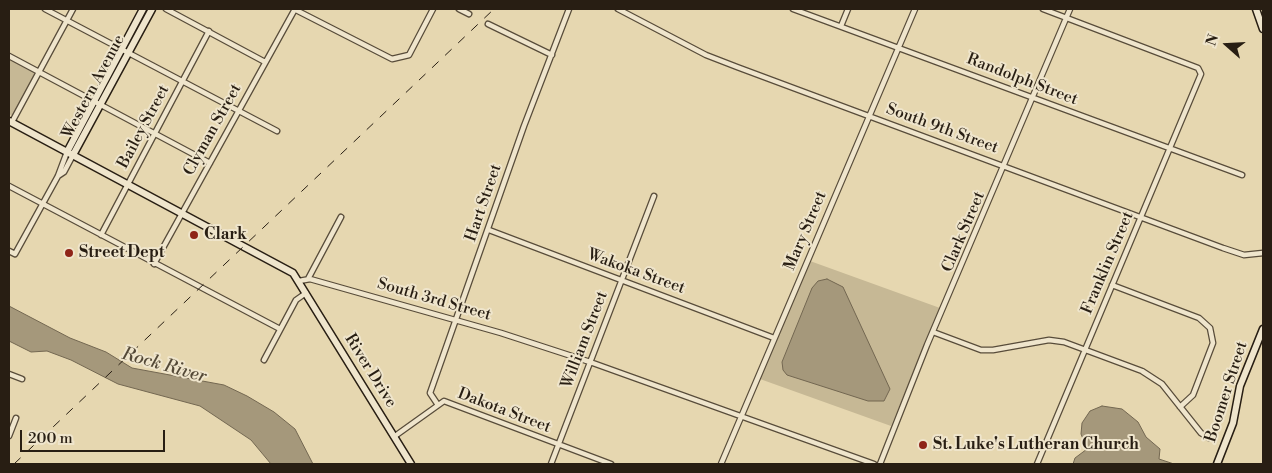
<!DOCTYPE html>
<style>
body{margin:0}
#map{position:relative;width:1272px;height:473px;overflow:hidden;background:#e6d7b0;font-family:"Libre Bodoni",serif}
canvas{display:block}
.frame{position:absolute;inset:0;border:10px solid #281e13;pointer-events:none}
.north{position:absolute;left:1202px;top:20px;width:50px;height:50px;-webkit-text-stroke:4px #efe5cc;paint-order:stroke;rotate:289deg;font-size:14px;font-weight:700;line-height:20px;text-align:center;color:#281e13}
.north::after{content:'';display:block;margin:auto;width:18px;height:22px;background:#281e13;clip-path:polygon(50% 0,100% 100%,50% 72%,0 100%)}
.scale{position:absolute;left:20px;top:430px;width:145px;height:22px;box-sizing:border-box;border:2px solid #281e13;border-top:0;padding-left:6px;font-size:15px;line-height:18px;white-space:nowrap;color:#281e13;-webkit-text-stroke:4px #efe5cc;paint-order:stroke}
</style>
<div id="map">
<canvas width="1272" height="473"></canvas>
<div class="frame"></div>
<div class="north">N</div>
<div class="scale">200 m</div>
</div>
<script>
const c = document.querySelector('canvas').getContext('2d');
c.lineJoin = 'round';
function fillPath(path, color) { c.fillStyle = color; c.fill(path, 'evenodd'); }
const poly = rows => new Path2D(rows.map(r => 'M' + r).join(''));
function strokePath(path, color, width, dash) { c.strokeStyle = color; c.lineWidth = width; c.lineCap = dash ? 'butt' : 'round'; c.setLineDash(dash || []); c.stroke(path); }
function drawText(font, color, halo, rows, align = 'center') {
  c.font = font + ' "Libre Bodoni",serif'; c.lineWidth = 4; c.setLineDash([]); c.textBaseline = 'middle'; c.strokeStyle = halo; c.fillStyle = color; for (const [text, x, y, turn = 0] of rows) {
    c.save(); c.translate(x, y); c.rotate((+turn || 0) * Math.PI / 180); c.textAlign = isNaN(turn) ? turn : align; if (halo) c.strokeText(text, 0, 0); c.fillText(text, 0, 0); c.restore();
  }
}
const green = poly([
 [9,58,35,73,14,115,11,115,9,114],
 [810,261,940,308,891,426,760,379]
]);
const water = poly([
 [827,279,843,287,890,389,884,401,868,401,787,375,783,370,782,362,812,288,818,281,827,279],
 [9,306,70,338,106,352,132,368,224,385,247,396,274,412,295,429,313,464,271,464,251,440,200,406,118,384,71,360,47,351,31,352,9,341,9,306],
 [1102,406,1122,409,1138,422,1146,437,1160,449,1159,459,1174,464,1073,464,1075,458,1087,449,1081,434,1082,423,1090,411,1102,406]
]);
const street = poly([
 [45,9,277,131],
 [166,9,265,62],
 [294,9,392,59,409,55,433,9],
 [459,9,469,14],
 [618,9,706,55,737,67,1223,248,1244,255,1263,253],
 [793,9,1242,175],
 [488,24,552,55],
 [841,26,848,9],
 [9,56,210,163],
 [12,122,73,9],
 [58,176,64,172,73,155],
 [9,186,280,329],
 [489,230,774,338],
 [101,235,209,31],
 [9,251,15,254,58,176,67,152],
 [154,264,295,9],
 [308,279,341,217],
 [299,281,310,279,501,333,590,362,874,464],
 [1112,285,1199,318,1210,328,1213,343,1193,395,1180,407],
 [933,332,981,350,993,350,1049,340,1064,342,1142,371,1162,384,1201,433,1209,438],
 [264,360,296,300,306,293],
 [9,374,22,379],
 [438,405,430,393,524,126,569,9],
 [9,436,16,418],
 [395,436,444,401,611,464],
 [551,464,654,196],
 [721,464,915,9],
 [880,464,927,345,1070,9],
 [1037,464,1201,74,1198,68,1043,9]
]);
const secondary = poly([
 [1256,9,1263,29],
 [9,121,293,273,411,464],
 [67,152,143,9],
 [73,155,152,9],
 [1217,464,1233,423,1240,386,1263,329]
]);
const rail = poly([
 [14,464,494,9]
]);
const markers = [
 [194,235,5,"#8f2418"],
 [69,253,5,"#8f2418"],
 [923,445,5,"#8f2418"]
];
const streetNames = [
 ["Randolph Street",1022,80,21],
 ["Western Avenue",94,87,-62],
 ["Bailey Street",144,127,-62],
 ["South 9th Street",942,129,20],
 ["Clyman Street",213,130,-61],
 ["Hart Street",484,203,-71],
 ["Mary Street",806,231,-67],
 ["Clark Street",964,232,-67],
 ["Franklin Street",1108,263,-67],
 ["Wakoka Street",636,272,20],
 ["South 3rd Street",434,300,16],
 ["William Street",585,340,-69],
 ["River Drive",370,371,58],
 ["Boomer Street",1227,392,-72],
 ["Dakota Street",504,411,21]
];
const poiNames = [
 ["Clark",204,235],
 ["Street Dept",79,253],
 ["St. Luke's Lutheran Church",933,445]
];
const waterNames = [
 ["Rock River",164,366,16]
];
fillPath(green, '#c6b895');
fillPath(water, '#a5987b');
strokePath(water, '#736751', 1);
strokePath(street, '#584c3a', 7);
strokePath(secondary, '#281e13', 9);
strokePath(street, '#efe5cc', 4.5);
strokePath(secondary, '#efe5cc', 6);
strokePath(rail, '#281e13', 1, [9, 9]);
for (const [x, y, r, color] of markers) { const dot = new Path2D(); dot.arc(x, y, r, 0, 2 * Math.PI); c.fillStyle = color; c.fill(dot); strokePath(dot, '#efe5cc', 2); }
drawText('16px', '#281e13', '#efe5cc', streetNames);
drawText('bold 16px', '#281e13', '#efe5cc', poiNames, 'left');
drawText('italic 18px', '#544937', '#efe5cc', waterNames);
</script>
